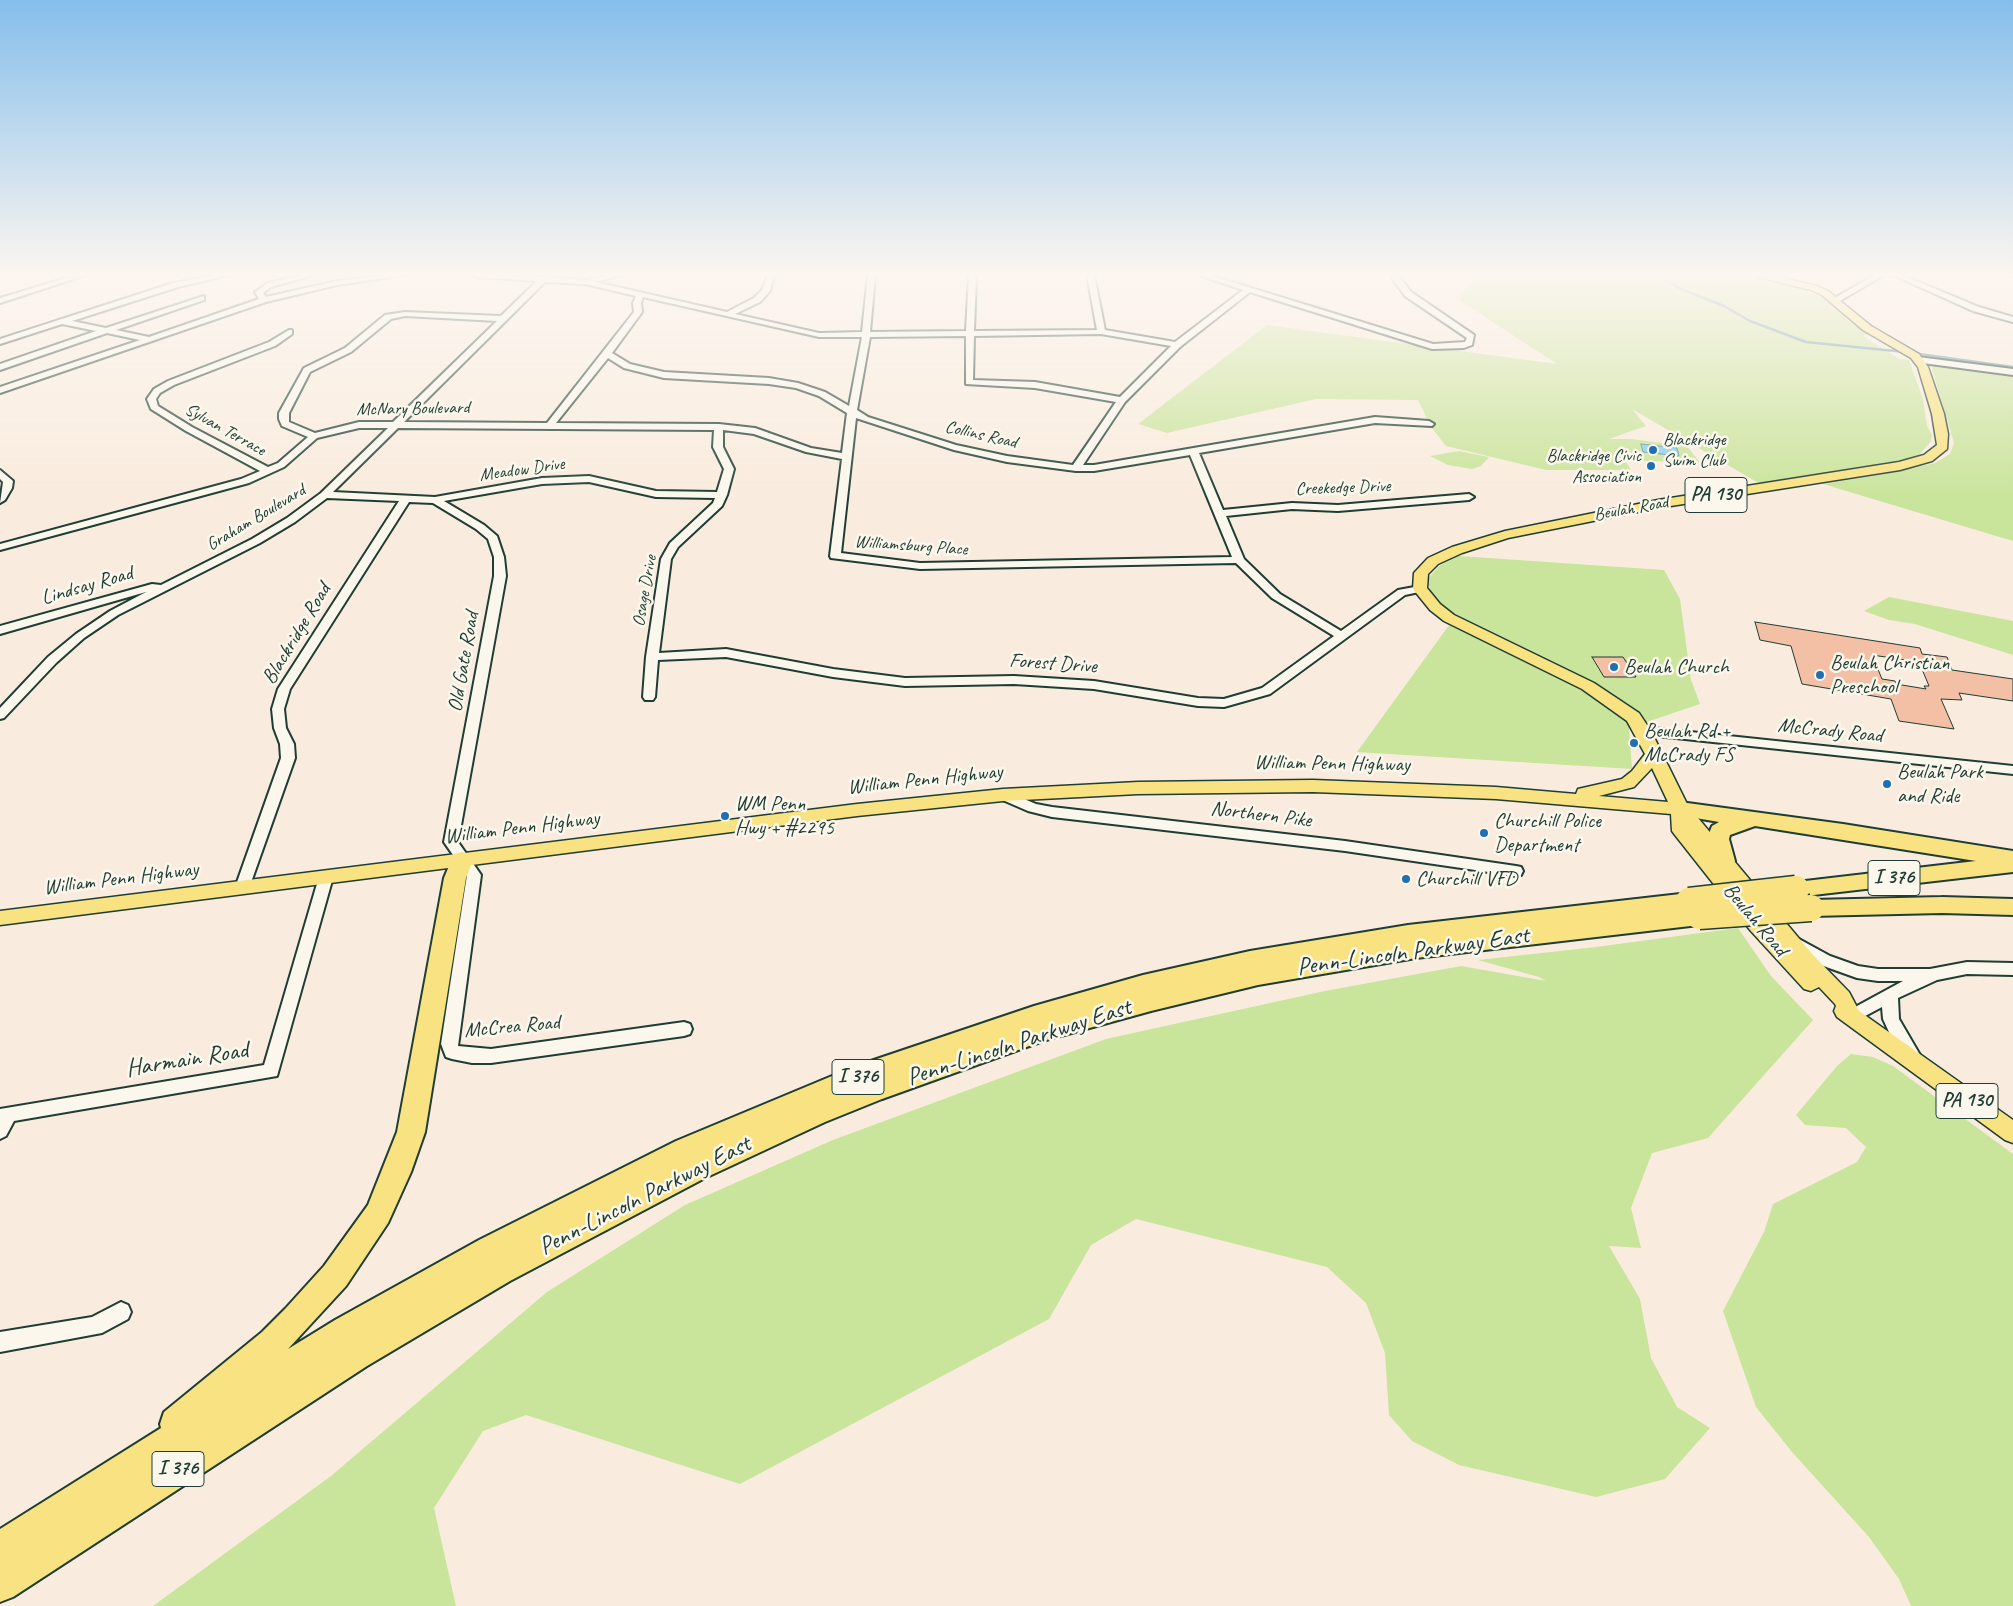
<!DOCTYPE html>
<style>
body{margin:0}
canvas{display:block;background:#f9ecde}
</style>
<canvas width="2013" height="1606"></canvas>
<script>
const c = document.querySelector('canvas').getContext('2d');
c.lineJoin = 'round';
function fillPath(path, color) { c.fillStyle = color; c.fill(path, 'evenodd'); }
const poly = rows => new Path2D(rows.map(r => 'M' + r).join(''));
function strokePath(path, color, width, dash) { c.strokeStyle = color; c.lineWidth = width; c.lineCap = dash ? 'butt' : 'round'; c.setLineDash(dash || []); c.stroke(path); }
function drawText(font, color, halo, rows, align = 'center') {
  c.font = font + ' Caveat,sans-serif'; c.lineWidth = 5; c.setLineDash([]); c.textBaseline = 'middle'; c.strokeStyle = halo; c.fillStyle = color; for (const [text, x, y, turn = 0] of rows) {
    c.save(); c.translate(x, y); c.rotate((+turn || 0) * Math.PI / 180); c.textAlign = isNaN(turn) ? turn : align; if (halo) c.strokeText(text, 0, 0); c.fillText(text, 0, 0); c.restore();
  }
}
const green = poly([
 [1473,275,1747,275,1804,288,1823,296,1851,323,1870,335,1863,336,1899,359,1909,360,1923,399,1927,426,1932,435,1931,441,1920,454,1902,461,1762,485,1632,409,1646,426,1609,439,1631,439,1687,446,1700,463,1625,460,1631,470,1546,470,1446,446,1431,427,1418,400,1316,399,1167,433,1138,424,1267,325,1557,364,1459,300],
 [1944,365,2013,375,2013,541,1823,484,1885,474,1935,463,1950,454,1954,443,1932,369,1932,366],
 [1459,451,1489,457,1481,466,1472,469,1448,465,1430,456],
 [1459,556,1664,570,1680,599,1691,680,1700,704,1629,728,1632,769,1357,752,1455,617,1433,597,1427,580,1439,566],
 [1889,597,2013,621,2013,655,1915,624,1889,620,1864,611],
 [1738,928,1771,976,1813,1020,1708,1138,1652,1153,1631,1208,1641,1248,1609,1246,1640,1299,1651,1358,1677,1407,1710,1428,1665,1479,1596,1497,1459,1465,1412,1441,1389,1415,1385,1353,1366,1303,1327,1267,1136,1219,1091,1245,1049,1319,740,1484,526,1415,483,1431,434,1508,456,1606,153,1606,331,1476,547,1292,685,1205,833,1140,1106,1039,1325,991,1461,966,1546,981,1539,977,1478,960,1596,947],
 [1851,1054,1873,1057,1893,1066,2013,1154,2013,1606,1911,1606,1899,1579,1869,1537,1792,1452,1756,1407,1723,1311,1764,1232,1773,1204,1857,1162,1866,1147,1846,1128,1805,1125,1796,1115,1837,1066]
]);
const water = poly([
 [1641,444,1677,448,1679,456,1643,452,1641,444]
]);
const stream = poly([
 [1657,275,1681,289,1724,306,1750,321,1806,342,1905,352],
 [1912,353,2013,367]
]);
const building = poly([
 [1755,622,1920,648,1922,654,1947,657,1952,670,2013,679,2013,701,1959,693,1962,700,1941,699,1954,729,1899,721,1891,699,1802,684,1791,646,1760,640,1755,622],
 [1872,655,1919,662,1929,686,1924,686,1926,689,1896,684,1895,681,1882,679,1872,655],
 [1592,657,1623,657,1636,677,1604,677,1592,657]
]);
const minor = poly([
 [76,275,86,275,0,303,0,298,76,275],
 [216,275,229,275,178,287,72,321,106,328,204,296,204,300,116,330,149,337,259,299,255,292,268,283,302,275,314,275,271,287,263,293,266,297,337,281,385,275,404,275,337,285,266,302,0,393,0,387,140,340,107,333,0,370,0,364,96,331,62,324,0,344,0,339,173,283,216,275],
 [473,275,542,277,551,275,550,277,585,280,610,275,623,275,595,282,727,312,754,298,762,290,768,275,774,275,770,291,760,302,735,314,819,333,862,332,868,275,875,275,870,332,966,331,969,275,976,275,974,331,1097,330,1087,275,1094,275,1105,330,1175,342,1243,290,1199,275,1209,275,1433,344,1465,342,1467,338,1405,296,1390,275,1398,275,1411,292,1474,335,1472,345,1464,348,1432,349,1250,292,1180,347,1125,402,1083,465,1094,465,1375,417,1429,421,1434,424,1432,426,1375,423,1199,453,1223,510,1292,503,1338,505,1469,494,1474,497,1469,500,1338,511,1292,509,1226,516,1244,559,1280,594,1341,631,1398,590,1420,586,1426,589,1424,591,1405,595,1270,694,1224,707,1198,706,1094,689,1014,684,905,686,833,677,726,657,658,660,655,697,653,700,645,700,643,697,646,657,661,559,670,543,713,503,715,498,656,497,589,482,542,484,444,501,484,525,497,536,504,557,506,576,458,842,481,875,458,1046,491,1049,684,1022,690,1024,692,1029,690,1034,684,1036,491,1063,472,1063,452,1059,446,1057,441,1044,467,875,444,842,494,576,494,557,488,539,476,529,433,503,409,502,290,689,284,709,286,728,294,744,295,758,249,888,247,892,242,893,237,892,235,888,281,758,280,744,274,728,272,709,278,689,399,501,327,498,295,522,260,543,118,615,84,638,56,663,4,718,0,719,0,708,48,657,76,634,110,611,146,592,0,634,0,626,152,584,161,585,252,539,287,518,321,493,388,428,359,428,317,438,284,467,249,483,0,550,0,544,241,479,260,471,186,431,151,409,147,399,154,389,168,381,269,342,289,330,292,330,292,334,275,346,174,385,160,393,156,399,158,406,192,427,268,467,278,463,308,437,282,426,279,419,279,413,304,368,345,348,385,315,405,312,501,316,537,281,476,277,473,275],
 [545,282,585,284,636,296,633,303,634,312,547,423,404,422,545,282],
 [643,297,819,337,862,337,849,406,825,392,798,383,769,378,664,372,630,364,612,353,642,312,641,303,643,297],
 [405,316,497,321,393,422,359,422,315,433,289,422,289,413,310,372,351,352,391,319,405,316],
 [1101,334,1171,346,1120,397,1035,382,973,380,974,336,1101,334],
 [966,336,966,384,1035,388,1116,402,1073,465,1007,456,956,445,868,417,857,410,870,337,966,336],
 [608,358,624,368,664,378,769,384,796,388,819,396,847,413,842,453,811,448,755,428,719,424,556,423,608,358],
 [856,418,954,450,1007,462,1076,471,1094,471,1190,455,1232,557,920,563,841,553,856,418],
 [398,428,714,430,713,447,724,469,717,492,656,491,589,476,542,478,435,497,333,492,398,428],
 [723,430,754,434,806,452,842,459,830,556,831,558,920,569,1236,563,1272,598,1334,636,1262,688,1224,699,1198,698,1094,681,1014,676,905,678,833,669,726,649,659,653,671,559,678,547,722,506,727,495,734,469,723,447,723,430],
 [1875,275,1884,275,1838,302,1831,300,1875,275],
 [1893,275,1902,275,1979,307,2013,317,2013,322,1973,311,1893,275],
 [1918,357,2013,369,2013,375,1915,362,1915,358,1918,357],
 [0,470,13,481,12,488,5,500,0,503,3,482,0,479,0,470],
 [1643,727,2013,766,2013,774,1638,734,1637,731,1638,728,1643,727],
 [1003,790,1036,804,1052,807,1345,841,1516,866,1521,867,1523,871,1521,875,1516,876,1345,851,1052,817,1028,811,998,798,996,795,1003,790],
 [326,872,331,873,333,877,277,1076,14,1121,6,1136,0,1139,0,1109,264,1065,319,877,321,873,326,872],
 [1797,938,1830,956,1858,966,1878,969,1930,969,1967,962,2013,963,2013,975,1967,974,1937,980,1898,998,1899,1019,1920,1055,1918,1060,1912,1062,1906,1060,1894,1043,1883,1019,1882,1007,1852,1023,1846,1022,1844,1017,1846,1012,1903,981,1878,981,1857,978,1818,964,1792,948,1789,944,1792,940,1797,938],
 [121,1302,128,1305,131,1312,128,1319,102,1333,0,1352,0,1332,92,1317,121,1302]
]);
const major = poly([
 [1757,275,1771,275,1817,286,1828,291,1871,326,1919,354,1928,367,1944,414,1948,434,1947,449,1932,461,1900,470,1658,508,1508,538,1462,553,1438,564,1428,574,1427,588,1440,604,1454,615,1594,683,1639,713,1651,731,1688,806,1812,954,1849,992,1859,1011,2013,1120,2013,1143,2005,1140,1837,1017,1834,1011,1836,1006,1835,1004,1819,987,1811,991,1804,989,1750,930,1675,835,1672,831,1671,814,1496,799,1313,792,1138,794,1003,801,857,816,0,925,0,911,857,804,1003,789,1138,782,1313,780,1496,787,1576,794,1578,789,1622,779,1632,771,1645,754,1627,721,1582,689,1444,621,1430,610,1413,589,1414,573,1428,558,1452,547,1505,531,1658,500,1899,462,1924,455,1937,445,1932,414,1918,367,1911,358,1863,330,1822,295,1811,290,1758,277,1757,275],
 [1652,768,1668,802,1599,796,1634,787,1652,768]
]);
const highway = poly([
 [1680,802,1843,824,2013,851,2013,872,1796,897,1788,895,1785,889,1788,883,1976,861,1755,826,1730,835,1729,839,1735,861,1732,867,1724,869,1716,867,1713,861,1707,839,1712,826,1719,822,1672,814,1669,809,1672,804,1680,802],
 [462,852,470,854,473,860,466,878,425,1132,411,1172,388,1223,346,1286,288,1349,335,1320,479,1240,676,1141,856,1066,1034,1006,1143,975,1250,951,1408,925,1689,893,1697,895,1701,901,1697,907,1693,908,1707,910,1711,916,1707,922,1699,925,1416,958,1258,985,1151,1011,1046,1040,882,1099,825,1122,705,1178,510,1281,367,1366,13,1597,0,1602,0,1529,161,1428,160,1424,164,1412,262,1332,285,1309,324,1266,368,1205,397,1132,444,878,454,854,462,852],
 [1942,897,2013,899,2013,915,1942,913,1811,916,1803,914,1799,908,1803,902,1811,900,1942,897]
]);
const highwayBridgeFar1 = poly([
 [1788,890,1796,889]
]);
const highwayBridge = poly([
 [1689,901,1796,889],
 [1699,916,1811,908]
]);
const markers = [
 [1653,450,5,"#1f6fb2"],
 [1651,466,5,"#1f6fb2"],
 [1614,667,5,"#1f6fb2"],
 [1820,675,5,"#1f6fb2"],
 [1634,743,5,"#1f6fb2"],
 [1887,784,5,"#1f6fb2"],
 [725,816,5,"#1f6fb2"],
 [1484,833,5,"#1f6fb2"],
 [1406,879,5,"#1f6fb2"]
];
const farStreetnames = [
 ["McNary Boulevard",413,409,-1],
 ["Sylvan Terrace",225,430,29],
 ["Collins Road",981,435,13],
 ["Meadow Drive",522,470,-8],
 ["Creekedge Drive",1343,488,-2],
 ["Beulah Road",1631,509,-10],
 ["Graham Boulevard",256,518,-31],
 ["Williamsburg Place",911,546,4],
 ["Osage Drive",645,591,-80]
];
const farPoinames = [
 ["Blackridge",1663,440],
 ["Swim Club",1663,461],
 ["Blackridge Civic",1641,456,"right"],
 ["Association",1641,477,"right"]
];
const shields = [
 [1716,495,62],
 [1894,878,52],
 [858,1077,52],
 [1967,1101,62],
 [178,1469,52]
];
const shieldNames = [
 ["PA 130",1716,495],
 ["I 376",1894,878],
 ["I 376",858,1077],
 ["PA 130",1967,1101],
 ["I 376",178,1469]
];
const streetNames = [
 ["Lindsay Road",87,586,-16],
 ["Blackridge Road",297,634,-59],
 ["Old Gate Road",464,662,-80],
 ["Forest Drive",1053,664,4],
 ["McCrady Road",1830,731,6],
 ["William Penn Highway",1332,764,1],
 ["William Penn Highway",925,780,-6],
 ["Northern Pike",1261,815,7],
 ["William Penn Highway",522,828,-7],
 ["William Penn Highway",121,879,-7],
 ["Beulah Road",1755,920,50],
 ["McCrea Road",512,1027,-5]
];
const poiNames = [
 ["Beulah Christian",1830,663],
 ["Preschool",1830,687],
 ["Beulah Church",1624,667],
 ["Beulah Rd +",1644,731],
 ["McCrady FS",1644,755],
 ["Beulah Park",1897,772],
 ["and Ride",1897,796],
 ["WM Penn",735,804],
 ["Hwy + #2295",735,828],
 ["Churchill Police",1494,821],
 ["Department",1494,845],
 ["Churchill VFD",1416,879]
];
const nearStreetnames = [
 ["Penn-Lincoln Parkway East",1413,952,-8],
 ["Penn-Lincoln Parkway East",1019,1043,-18],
 ["Harmain Road",187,1060,-9],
 ["Penn-Lincoln Parkway East",645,1196,-27]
];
fillPath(green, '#c9e49b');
fillPath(water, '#90cef0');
strokePath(water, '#6394a5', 1);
strokePath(stream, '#6394a5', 2.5);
fillPath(building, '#f3bfa5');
strokePath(building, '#1f3d34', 1);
strokePath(minor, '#1f3d34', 4);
strokePath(major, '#1f3d34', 3);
strokePath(highway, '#1f3d34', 4);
fillPath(minor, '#fbf7ec');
fillPath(major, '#f8e281');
fillPath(highway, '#f8e281');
strokePath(highwayBridgeFar1, '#1f3d34', 24, []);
strokePath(highwayBridge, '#1f3d34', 29, []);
strokePath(highwayBridgeFar1, '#f8e281', 21);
strokePath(highwayBridge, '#f8e281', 26);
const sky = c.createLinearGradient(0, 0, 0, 499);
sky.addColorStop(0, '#85beeb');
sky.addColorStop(0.55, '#fcf6f0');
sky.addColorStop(1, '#fcf6f000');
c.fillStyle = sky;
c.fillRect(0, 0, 2013, 499);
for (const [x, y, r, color] of markers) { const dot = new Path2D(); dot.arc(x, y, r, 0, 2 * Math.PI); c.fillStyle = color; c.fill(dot); strokePath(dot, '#fbf7ec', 2); }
drawText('18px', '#1f3d34', '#fbf7ec', farStreetnames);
drawText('18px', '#1f3d34', '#fbf7ec', farPoinames, 'left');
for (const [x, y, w] of shields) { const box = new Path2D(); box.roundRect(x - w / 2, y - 17.5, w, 35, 4); c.fillStyle = '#fbf7ec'; c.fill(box); strokePath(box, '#1f3d34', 1); }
drawText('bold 20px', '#1f3d34', null, shieldNames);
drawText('21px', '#1f3d34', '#fbf7ec', streetNames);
drawText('21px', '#1f3d34', '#fbf7ec', poiNames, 'left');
drawText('25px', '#1f3d34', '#fbf7ec', nearStreetnames);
</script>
